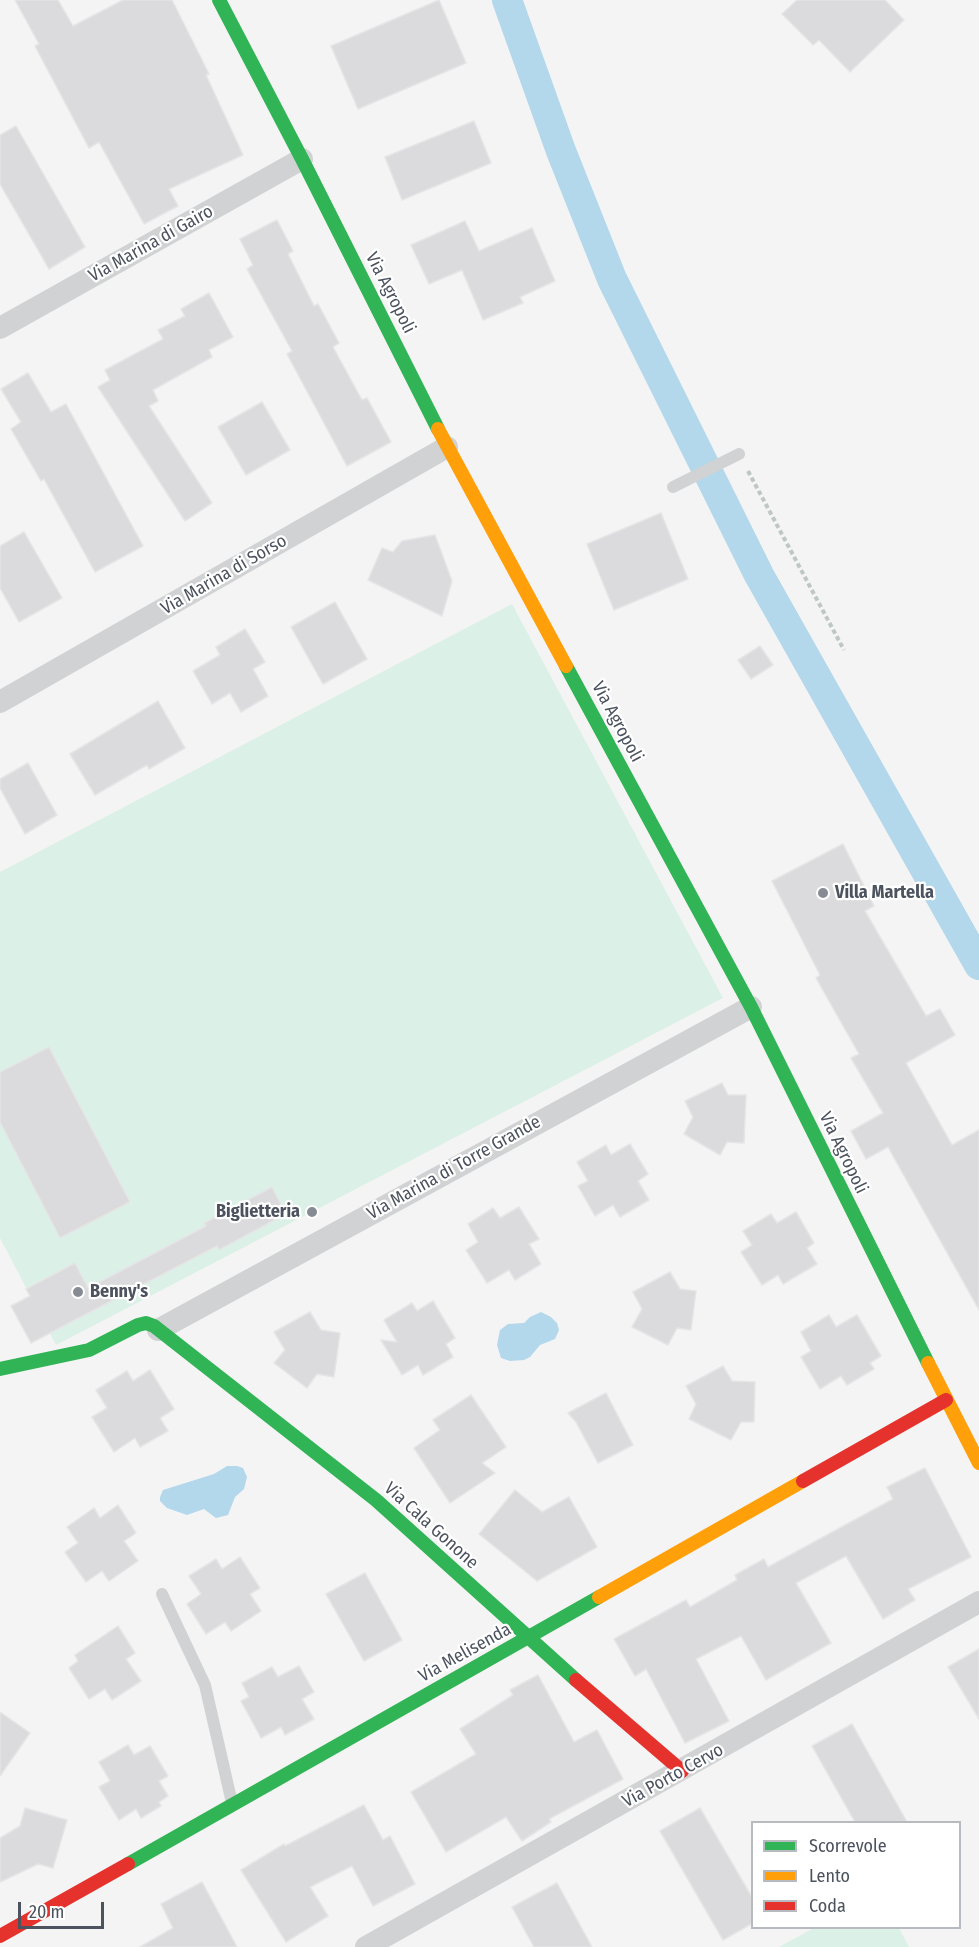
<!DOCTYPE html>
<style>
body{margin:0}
#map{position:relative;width:979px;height:1947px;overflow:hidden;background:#f4f4f4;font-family:"Fira Sans Condensed",sans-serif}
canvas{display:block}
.legend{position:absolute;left:751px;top:1821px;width:210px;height:108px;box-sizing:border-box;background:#fff;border:2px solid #b7babf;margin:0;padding:8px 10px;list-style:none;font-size:18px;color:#4c535f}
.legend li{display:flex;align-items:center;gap:12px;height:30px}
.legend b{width:30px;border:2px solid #b7babf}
.scale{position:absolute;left:18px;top:1902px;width:86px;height:27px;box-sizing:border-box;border:3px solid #4c535f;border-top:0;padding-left:8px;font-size:18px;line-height:21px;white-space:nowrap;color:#4c535f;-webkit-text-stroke:4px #fff;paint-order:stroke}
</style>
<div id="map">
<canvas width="979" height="1947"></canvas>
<ul class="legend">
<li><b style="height:8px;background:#30b455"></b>Scorrevole</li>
<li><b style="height:8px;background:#ff9f0a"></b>Lento</li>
<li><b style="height:8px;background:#e5322d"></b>Coda</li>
</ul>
<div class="scale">20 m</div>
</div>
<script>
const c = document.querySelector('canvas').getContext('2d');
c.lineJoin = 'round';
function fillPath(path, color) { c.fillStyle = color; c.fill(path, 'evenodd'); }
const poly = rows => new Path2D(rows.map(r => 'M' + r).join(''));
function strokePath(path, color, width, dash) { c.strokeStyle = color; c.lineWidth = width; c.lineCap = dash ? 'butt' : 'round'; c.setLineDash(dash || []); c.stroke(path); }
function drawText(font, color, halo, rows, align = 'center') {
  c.font = font + ' "Fira Sans Condensed",sans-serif'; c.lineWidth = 4.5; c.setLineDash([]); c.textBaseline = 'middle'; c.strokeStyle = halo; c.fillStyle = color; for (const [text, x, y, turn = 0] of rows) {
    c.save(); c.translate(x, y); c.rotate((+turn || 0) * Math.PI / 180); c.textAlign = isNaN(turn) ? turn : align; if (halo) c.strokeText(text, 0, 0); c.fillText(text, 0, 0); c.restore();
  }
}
const green = poly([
 [512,604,723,998,56,1345,0,1238,0,872],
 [814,1928,899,1928,909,1947,779,1947]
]);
const water = poly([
 [541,1312,551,1317,557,1323,559,1330,555,1339,540,1345,530,1357,524,1360,510,1361,501,1358,497,1345,500,1330,508,1324,524,1323,530,1317],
 [227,1466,237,1466,243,1468,247,1477,244,1489,235,1497,228,1515,216,1518,204,1509,187,1515,167,1508,160,1501,160,1497,163,1490,214,1474]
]);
const canal = poly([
 [507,0,561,151,612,279,759,575,979,965]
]);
const building = poly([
 [15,0,58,0,73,26,123,0,172,0,209,74,206,75,243,155,169,189,178,206,144,224,99,142,89,148,35,46,39,44,15,0],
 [439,0,466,63,358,109,331,46,439,0],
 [797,0,885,0,904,20,850,72,819,40,813,45,782,14,797,0],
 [474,121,491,163,402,200,385,157,474,121],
 [16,126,85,247,49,269,0,184,0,135,16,126],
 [277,220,293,251,288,254,314,306,318,304,339,343,333,347,362,400,367,398,391,442,347,466,287,354,292,351,247,269,253,265,240,239,277,220],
 [465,221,479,251,532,228,555,281,520,297,523,303,483,320,462,270,429,284,411,245,465,221],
 [209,293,233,337,209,350,212,357,153,390,158,401,149,406,212,503,185,521,98,387,110,380,105,370,163,339,158,330,185,316,181,309,209,293],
 [28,373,51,412,66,404,143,546,95,572,44,479,41,481,11,429,21,422,1,389,28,373],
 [262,402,290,450,246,475,218,427,262,402],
 [661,513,688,579,614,610,587,544,661,513],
 [24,532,62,598,19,622,0,588,0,546,24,532],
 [435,535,452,581,442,616,368,580,382,548,393,552,402,541,435,535],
 [335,602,367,659,323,684,291,627,335,602],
 [245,629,265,662,253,669,268,696,241,712,230,693,212,704,193,671,220,655,216,647,245,629],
 [760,646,773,665,751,679,738,660,760,646],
 [158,701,185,748,149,769,147,765,95,795,70,754,158,701],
 [28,763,57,815,25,834,0,788,0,779,28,763],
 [843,844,874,906,865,911,926,1016,940,1009,955,1035,906,1063,952,1145,979,1130,979,1310,888,1147,866,1159,851,1131,883,1113,851,1058,859,1054,816,978,820,975,772,881,843,844],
 [49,1047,130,1202,60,1238,0,1122,0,1072,49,1047],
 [722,1083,728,1095,746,1095,744,1143,727,1142,720,1155,684,1134,693,1117,685,1101,722,1083],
 [630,1144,648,1174,638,1181,649,1200,620,1217,613,1205,595,1216,578,1186,588,1181,577,1162,606,1145,611,1155,630,1144],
 [272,1187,286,1214,219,1250,217,1246,31,1343,11,1306,30,1296,26,1289,75,1263,88,1288,206,1226,204,1223,272,1187],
 [519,1207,539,1239,529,1244,541,1264,515,1280,509,1270,487,1283,466,1250,478,1242,468,1224,493,1208,500,1218,519,1207],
 [796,1212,814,1243,807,1248,817,1264,783,1284,778,1275,762,1285,741,1252,752,1245,743,1231,771,1214,777,1223,796,1212],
 [670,1272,680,1289,696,1291,691,1330,677,1328,668,1345,632,1327,642,1309,633,1292,670,1272],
 [433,1301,455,1338,446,1344,453,1357,423,1375,418,1365,402,1375,381,1340,397,1342,384,1320,412,1303,417,1311,433,1301],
 [310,1312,321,1330,340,1333,334,1377,317,1374,307,1388,274,1363,285,1350,274,1332,310,1312],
 [829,1315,836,1327,857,1315,881,1356,870,1363,874,1369,847,1385,841,1376,820,1389,801,1357,811,1351,801,1332,829,1315],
 [723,1366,732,1381,755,1382,754,1422,741,1422,731,1440,689,1419,696,1404,686,1386,723,1366],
 [150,1370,174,1409,160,1418,168,1431,140,1447,135,1438,114,1452,92,1417,107,1408,96,1390,127,1371,133,1381,150,1370],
 [606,1393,633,1445,598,1463,576,1422,568,1413,606,1393],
 [471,1395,506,1447,482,1463,495,1473,450,1503,414,1448,440,1430,433,1420,471,1395],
 [925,1468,971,1557,908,1589,915,1600,883,1619,846,1556,796,1583,831,1643,766,1680,741,1636,696,1659,729,1721,685,1743,646,1669,635,1676,614,1639,686,1600,690,1607,737,1580,735,1575,764,1559,768,1567,893,1499,887,1487,925,1468],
 [515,1490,542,1512,569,1497,597,1547,537,1581,479,1534,515,1490],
 [118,1505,136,1533,124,1541,138,1561,109,1581,102,1571,86,1582,65,1552,78,1543,67,1527,94,1508,100,1518,118,1505],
 [240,1557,260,1588,250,1594,261,1611,231,1631,225,1622,206,1634,187,1604,201,1594,189,1576,216,1559,222,1569,240,1557],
 [365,1573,402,1640,364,1661,326,1594,365,1573],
 [118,1626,135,1653,126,1659,141,1681,112,1700,105,1689,89,1699,69,1668,78,1661,75,1655,118,1626],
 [979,1649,979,1719,948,1667,979,1649],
 [299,1666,314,1692,302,1699,314,1719,285,1735,281,1727,261,1738,241,1701,249,1697,242,1683,272,1667,278,1677,299,1666],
 [538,1675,574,1742,597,1730,623,1779,549,1819,551,1822,522,1841,506,1817,446,1852,411,1792,476,1754,460,1729,513,1695,510,1690,538,1675],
 [0,1712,30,1733,0,1776,0,1712],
 [852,1724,907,1822,855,1822,812,1746,852,1724],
 [128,1745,134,1755,150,1746,168,1776,159,1781,168,1796,159,1802,161,1806,141,1818,136,1809,119,1820,99,1787,110,1781,99,1762,128,1745],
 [364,1805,383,1840,390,1836,415,1884,373,1906,352,1866,310,1887,328,1916,286,1942,241,1870,284,1844,285,1846,364,1805],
 [25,1808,67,1820,53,1868,38,1864,0,1882,0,1838,20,1826,25,1808],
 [700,1808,753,1899,753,1923,723,1940,660,1831,700,1808],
 [202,1882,237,1947,140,1947,173,1928,161,1904,202,1882],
 [557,1883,592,1947,534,1947,512,1907,557,1883]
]);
const path = poly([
 [748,471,844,650]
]);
const lane = poly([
 [673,487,739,454],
 [162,1594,205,1685,232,1803]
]);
const street = poly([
 [0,328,302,159],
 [0,702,447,447],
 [158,1330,751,1007],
 [366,1947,979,1602]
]);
const fast = poly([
 [219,0,302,159,438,429],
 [566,666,751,1007,928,1363],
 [0,1369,89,1350,138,1325,146,1323,154,1326,376,1500,576,1680],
 [128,1864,599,1597]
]);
const slow = poly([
 [438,429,566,666],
 [928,1363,979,1463],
 [599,1597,803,1481]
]);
const jam = poly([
 [803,1481,946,1400],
 [576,1680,682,1771],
 [0,1936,128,1864]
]);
const markers = [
 [823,893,6,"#878b93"],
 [312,1212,6,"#878b93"],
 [78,1292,6,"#878b93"]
];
const streetNames = [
 ["Via Marina di Gairo",151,244,-29],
 ["Via Agropoli",390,293,63],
 ["Via Marina di Sorso",224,575,-30],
 ["Via Agropoli",617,722,62],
 ["Via Agropoli",843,1153,64],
 ["Via Marina di Torre Grande",454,1168,-29],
 ["Via Cala Gonone",431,1526,42],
 ["Via Melisenda",465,1653,-29],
 ["Via Porto Cervo",673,1776,-29]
];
const poiNames = [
 ["Villa Martella",835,893],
 ["Biglietteria",300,1212,"right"],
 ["Benny's",90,1292]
];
fillPath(green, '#dbf0e6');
fillPath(water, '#b3d7eb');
strokePath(canal, '#b3d7eb', 30);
fillPath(building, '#dbdbdd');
strokePath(building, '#e5e5e6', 1.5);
strokePath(path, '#bec7c6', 4, [4.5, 3]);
strokePath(lane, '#d0d2d4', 12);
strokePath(street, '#d0d2d4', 22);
strokePath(fast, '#30b455', 14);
strokePath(slow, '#ff9f0a', 14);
strokePath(jam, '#e5322d', 14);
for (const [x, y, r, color] of markers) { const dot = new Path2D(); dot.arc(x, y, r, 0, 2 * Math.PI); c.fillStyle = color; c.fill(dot); strokePath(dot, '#fff', 2); }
drawText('18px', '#4c535f', '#fff', streetNames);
drawText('bold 18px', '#4c535f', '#fff', poiNames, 'left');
</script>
